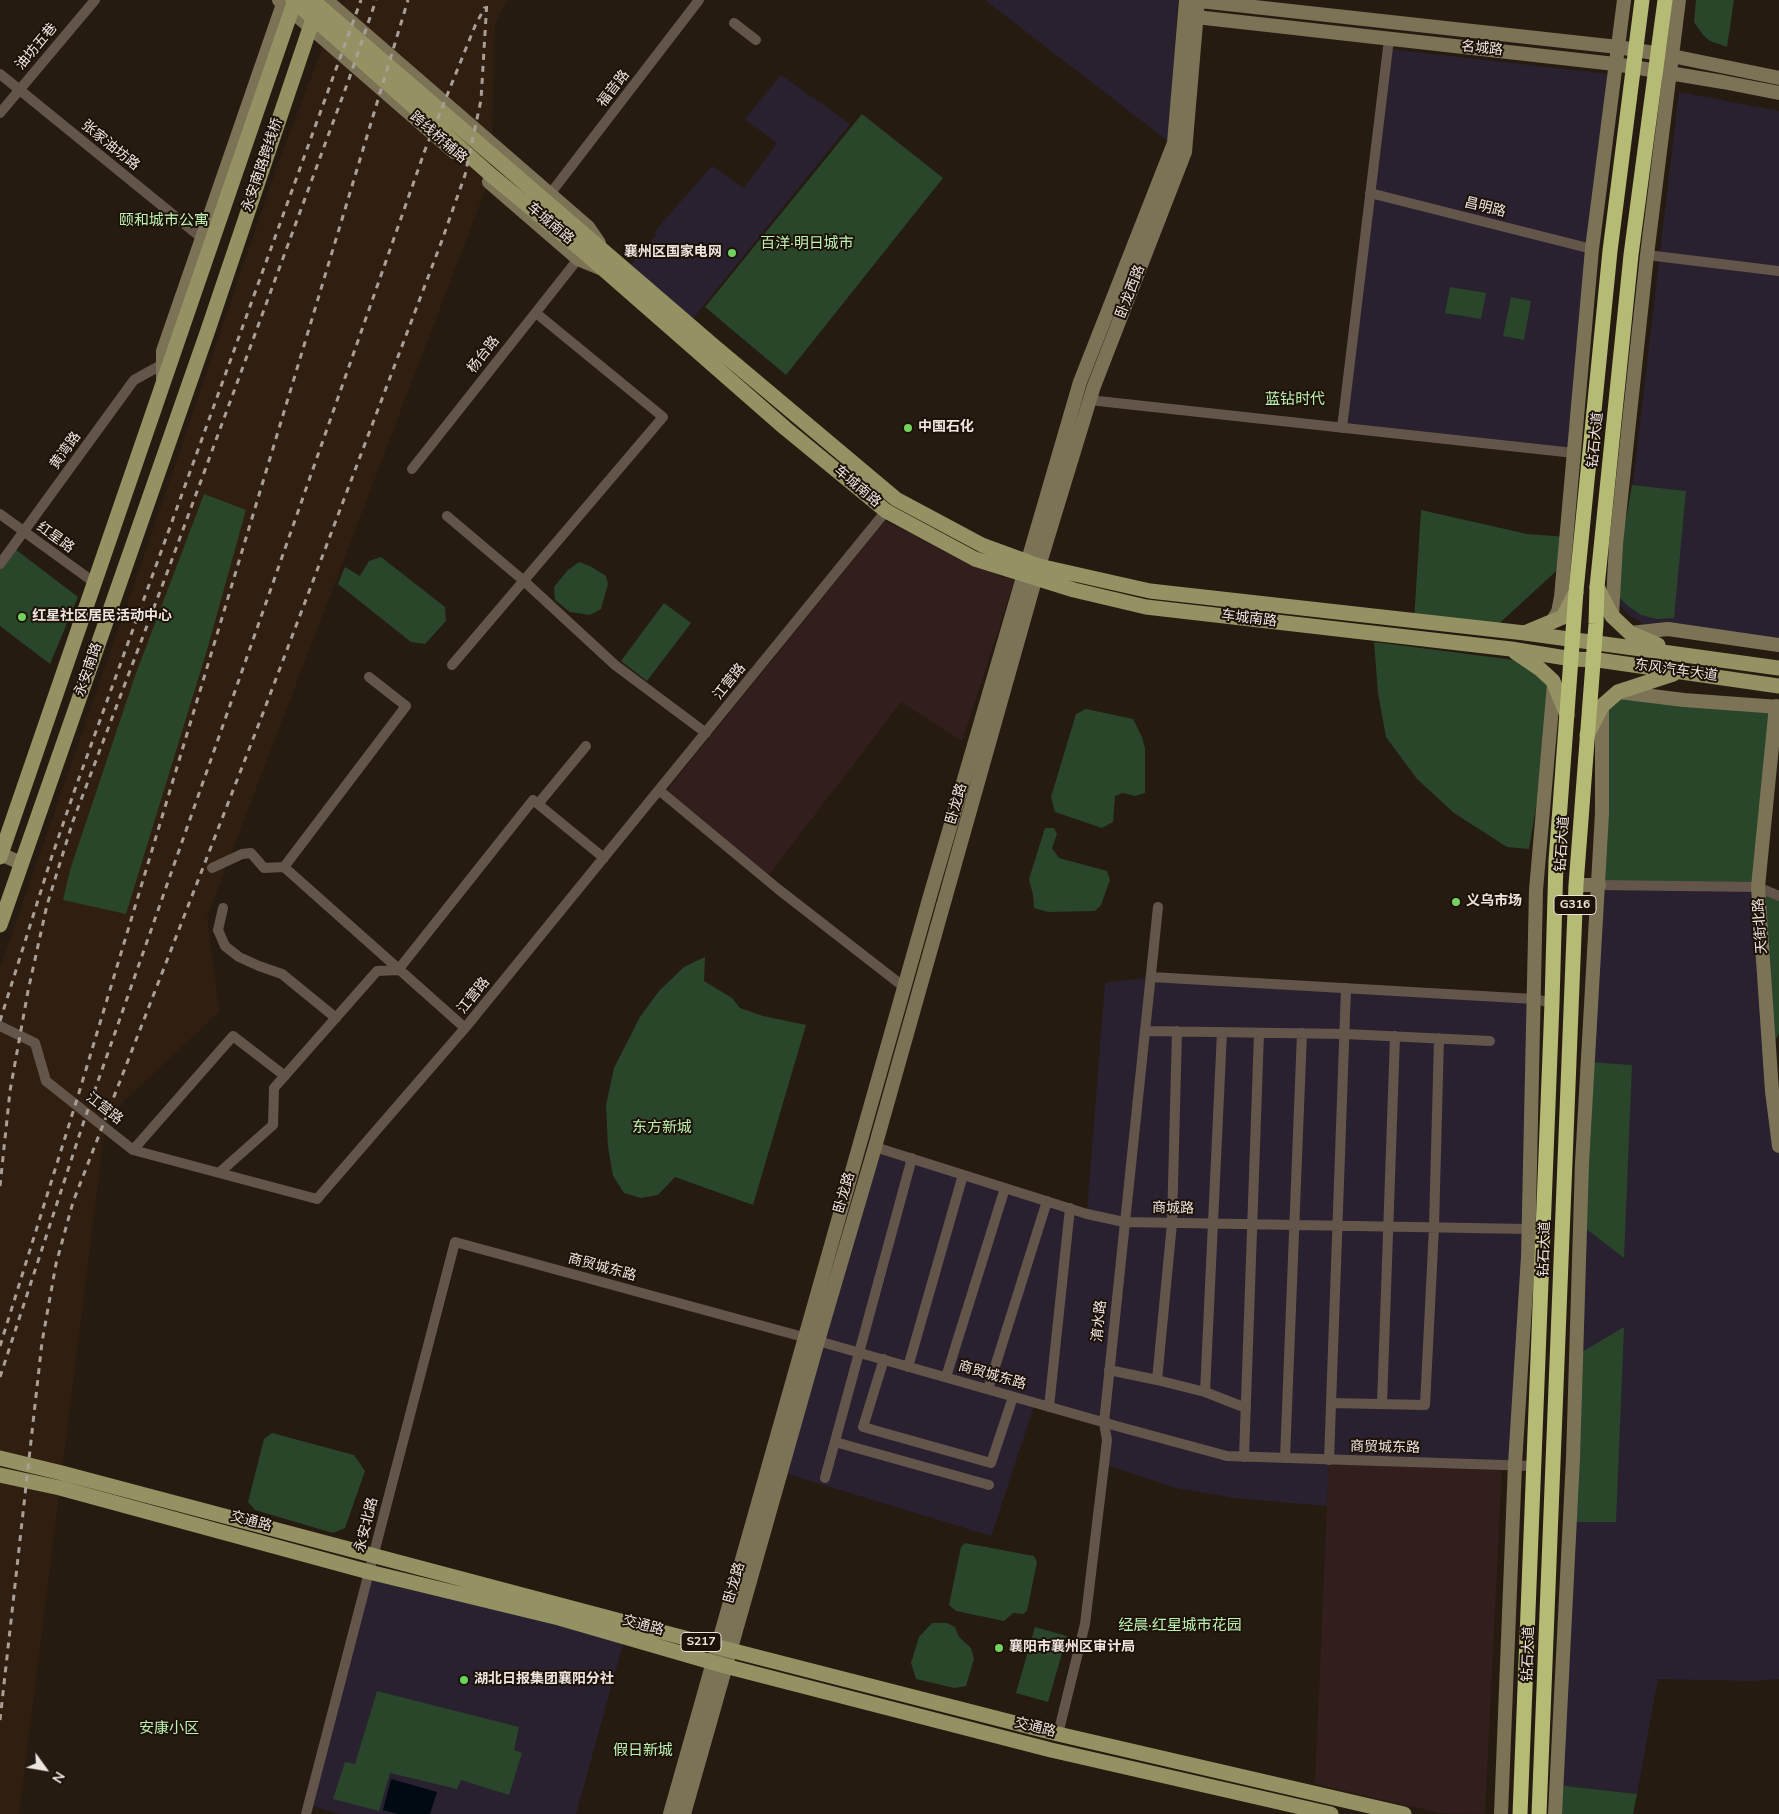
<!DOCTYPE html>
<meta charset="utf-8">
<style>
body{margin:0}
#map{position:relative;width:1779px;height:1814px;overflow:hidden;background:#261b11;font-family:"Nunito Sans",sans-serif}
canvas{display:block}
.north{position:absolute;left:20px;top:1744px;width:50px;height:50px;-webkit-text-stroke:4px #1d1208;paint-order:stroke;rotate:122deg;font-size:14px;font-weight:700;line-height:20px;text-align:center;color:#ede5df}
.north::after{content:'';display:block;margin:auto;width:18px;height:22px;background:#ede5df;clip-path:polygon(50% 0,100% 100%,50% 72%,0 100%)}
</style>
<div id="map">
<canvas width="1779" height="1814"></canvas>
<div class="north">N</div>
</div>
<script>
const c = document.querySelector('canvas').getContext('2d');
c.lineJoin = 'round';
function fillPath(path, color) { c.fillStyle = color; c.fill(path, 'evenodd'); }
const poly = rows => new Path2D(rows.map(r => 'M' + r).join(''));
function strokePath(path, color, width, dash) { c.strokeStyle = color; c.lineWidth = width; c.lineCap = dash ? 'butt' : 'round'; c.setLineDash(dash || []); c.stroke(path); }
function drawText(font, color, halo, rows, align = 'center') {
  c.font = font + ' "Nunito Sans","Noto Sans SC",sans-serif'; c.lineWidth = 4; c.setLineDash([]); c.textBaseline = 'middle'; c.strokeStyle = halo; c.fillStyle = color; for (const [text, x, y, turn = 0] of rows) {
    c.save(); c.translate(x, y); c.rotate((+turn || 0) * Math.PI / 180); c.textAlign = isNaN(turn) ? turn : align; if (halo) c.strokeText(text, 0, 0); c.fillText(text, 0, 0); c.restore();
  }
}
const commercial = poly([
 [985,0,1178,0,1168,141],
 [1389,49,1609,74,1568,449,1347,423],
 [781,75,850,124,691,321,628,268,656,235,654,232,712,166,744,188,777,143,745,119],
 [1679,92,1779,111,1779,639,1644,624,1627,614,1618,601,1634,474],
 [1599,885,1758,887,1779,1146,1779,1679,1754,1681,1658,1679,1637,1794,1557,1785],
 [1151,977,1534,999,1515,1464,1329,1461,1327,1506,1234,1498,1176,1488,1104,1464,1104,1423,1035,1403,991,1536,781,1472,875,1147,1087,1213,1105,983],
 [369,1572,625,1637,576,1814,341,1814,308,1805]
]);
const industrial = poly([
 [885,521,1001,577,1015,579,962,741,901,702,768,876,667,790],
 [1329,1460,1502,1465,1485,1814,1440,1813,1315,1784]
]);
const built = poly([
 [345,0,507,0,495,24,491,175,207,917,219,1012,106,1118,19,1814,0,1814,0,968,145,553,280,158,319,57]
]);
const green = poly([
 [1696,0,1734,0,1727,47,1710,41,1703,35,1694,22],
 [862,114,943,178,786,375,705,307],
 [1450,287,1486,293,1481,319,1445,313],
 [1511,297,1531,301,1524,340,1503,336],
 [1632,485,1686,491,1674,618,1657,619,1641,615,1628,606,1613,591],
 [204,494,246,510,207,650,126,914,63,900,70,870,135,676],
 [1421,510,1527,534,1567,537,1564,564,1492,630,1414,621],
 [15,549,78,597,50,664,0,626,0,569],
 [381,557,445,607,446,621,425,644,411,642,338,584,345,567,360,576,369,561],
 [579,562,590,566,606,576,608,584,601,609,590,615,570,612,555,600,554,587,568,570],
 [664,603,691,623,647,681,621,661],
 [1374,642,1530,662,1553,681,1553,706,1529,849,1507,847,1454,813,1417,779,1386,737,1378,693],
 [1618,692,1776,706,1758,887,1779,896,1779,1033,1769,1054,1758,887,1599,885,1602,706],
 [1086,709,1133,719,1142,737,1145,748,1145,793,1135,796,1123,793,1115,796,1113,822,1102,828,1055,812,1051,797,1076,714],
 [1045,828,1054,828,1057,834,1052,848,1059,858,1107,871,1110,880,1101,905,1095,911,1048,912,1034,908,1033,895,1029,879],
 [705,957,704,981,732,998,740,1008,763,1016,806,1025,753,1205,675,1177,658,1195,641,1198,624,1193,613,1176,608,1147,606,1105,614,1068,640,1017,659,991,684,967],
 [1588,1062,1632,1065,1624,1258,1580,1224],
 [1624,1327,1616,1522,1570,1522,1577,1355],
 [272,1433,354,1455,365,1471,345,1528,333,1533,255,1510,248,1502,264,1439],
 [965,1543,1034,1556,1037,1562,1027,1611,1023,1614,1013,1613,1004,1621,956,1611,949,1605,961,1547],
 [932,1623,947,1623,955,1627,959,1637,971,1648,974,1659,966,1686,954,1688,916,1679,911,1663,919,1637],
 [1035,1627,1067,1636,1048,1702,1016,1693],
 [377,1691,519,1727,514,1750,522,1753,509,1795,461,1780,457,1789,390,1773,379,1811,333,1799,345,1762,355,1764],
 [1557,1785,1637,1794,1633,1814,1555,1814]
]);
const water = poly([
 [391,1779,437,1792,430,1814,398,1814,383,1810]
]);
const street = poly([
 [734,23,756,40],
 [0,74,203,239],
 [0,113,95,0],
 [1370,193,1592,249],
 [550,194,699,0],
 [1647,255,1779,271],
 [1089,400,1574,453],
 [1342,428,1389,39],
 [412,469,578,259],
 [0,514,95,583],
 [447,516,524,581,615,665,706,733],
 [0,564,134,380,163,364],
 [452,665,663,417,536,313],
 [369,677,406,706,284,867,465,1028],
 [660,791,778,889,904,987],
 [538,804,586,746],
 [212,868,242,854,251,853,264,868,284,867],
 [1599,885,1758,887,1779,896],
 [223,908,218,930,225,946,239,957,259,966,282,974,336,1018],
 [1151,977,1534,999,1552,1003],
 [0,1026,35,1043,46,1081,133,1150,317,1199,465,1028,886,511],
 [1145,1031,1345,1034,1490,1041],
 [1177,1031,1172,1223,1157,1380,1205,1392],
 [1222,1032,1205,1392,1246,1408],
 [875,1147,1087,1214,1124,1222,1528,1229],
 [133,1150,233,1036,285,1076],
 [220,1172,273,1125,274,1088,377,971,398,970,533,800,604,858],
 [884,1359,863,1427,991,1463,1013,1397],
 [908,1367,963,1175],
 [1109,1370,1157,1380],
 [946,1377,1005,1188],
 [988,1389,1047,1201],
 [1331,1403,1425,1405,1434,1227,1439,1038],
 [1382,1404,1395,1036],
 [1049,1407,1070,1208],
 [835,1442,989,1485],
 [1244,1457,1259,1033],
 [1285,1458,1302,1033],
 [1329,1460,1346,988],
 [825,1478,912,1158],
 [1058,1734,1085,1624,1107,1440,1104,1423,1158,907],
 [306,1814,455,1242,818,1341,1120,1427,1227,1456,1533,1466]
]);
const secondary = poly([
 [279,0,454,152],
 [326,0,588,227,599,243],
 [1191,0,1618,47,1672,56,1779,78],
 [1187,16,1615,64,1723,82,1779,93],
 [489,182,578,259,600,268],
 [163,378,163,351,283,4],
 [1612,616,1616,544,1647,255,1679,0],
 [1551,623,1558,612,1561,597,1592,249,1624,0],
 [1630,633,1668,629,1779,645],
 [1619,692,1684,700,1779,707],
 [1776,706,1758,887,1772,1091,1779,1146],
 [0,854,21,863],
 [1576,885,1599,885],
 [670,1814,930,896,1080,382,1174,143,1186,0],
 [684,1814,818,1341,875,1147,1039,566,1094,386,1185,152,1198,0],
 [1501,1814,1515,1464,1528,1257,1536,890,1554,684],
 [1555,1814,1573,1458,1582,1163,1602,813,1602,706]
]);
const primary = poly([
 [293,0,491,175,584,252,785,428,886,511,975,559,1074,590,1146,607,1511,649,1572,659,1598,660,1779,686],
 [312,0,715,347,896,499,982,545,1039,566,1150,591,1525,633,1779,668],
 [1597,587,1612,616,1630,633,1658,645],
 [1527,632,1563,617,1576,592],
 [1515,652,1540,669,1553,681,1567,715],
 [1587,735,1602,706,1618,692,1673,674],
 [0,857,295,0],
 [0,925,208,330,316,10],
 [0,1458,62,1473,730,1650,1058,1734,1404,1814],
 [0,1475,60,1488,369,1572,559,1618,725,1666,1051,1750,1331,1814]
]);
const highway = poly([
 [1520,1814,1552,1003,1556,861,1576,591,1610,251,1642,0],
 [1539,1814,1576,885,1596,624,1597,587,1631,255,1665,0]
]);
const rail = poly([
 [0,1021,51,859,74,792,361,0],
 [0,1186,10,1091,28,991,47,905,73,821,167,573,349,79,376,0],
 [0,1346,78,1096,408,0],
 [0,1377,84,1121,425,150,475,26,485,7],
 [0,1720,42,1342,56,1264,73,1202,260,721,441,243,465,175,481,100,487,0]
]);
const markers = [
 [732,253,5,"#71d35e"],
 [908,428,5,"#71d35e"],
 [22,617,5,"#71d35e"],
 [1456,902,5,"#71d35e"],
 [999,1648,5,"#71d35e"],
 [464,1680,5,"#71d35e"]
];
const shields = [
 [1575,905,42],
 [701,1642,40]
];
const shieldNames = [
 ["G316",1575,905],
 ["S217",701,1642]
];
const streetNames = [
 ["油坊五巷",37,47,-50],
 ["名城路",1482,49,6],
 ["福音路",614,89,-52],
 ["跨线桥辅路",438,138,41],
 ["张家油坊路",110,146,39],
 ["永安南路跨线桥",263,165,-71],
 ["昌明路",1485,208,14],
 ["车城南路",550,224,40],
 ["卧龙西路",1131,292,-69],
 ["杨台路",484,355,-52],
 ["钻石大道",1596,440,-84],
 ["黄湾路",66,451,-54],
 ["车城南路",857,487,40],
 ["红星路",55,538,36],
 ["车城南路",1249,619,7],
 ["永安南路",89,670,-71],
 ["东风汽车大道",1676,671,8],
 ["江营路",730,682,-51],
 ["卧龙路",957,804,-74],
 ["钻石大道",1563,844,-86],
 ["天街北路",1761,926,-94],
 ["江营路",474,996,-51],
 ["江营路",104,1109,38],
 ["卧龙路",845,1193,-74],
 ["商城路",1173,1209,1],
 ["钻石大道",1545,1249,-88],
 ["商贸城东路",602,1268,15],
 ["淯水路",1100,1321,-84],
 ["商贸城东路",992,1376,16],
 ["商贸城东路",1385,1448,1],
 ["交通路",251,1522,15],
 ["永安北路",367,1525,-76],
 ["卧龙路",735,1583,-74],
 ["交通路",643,1626,15],
 ["钻石大道",1529,1654,-88],
 ["交通路",1035,1728,14]
];
const poiNames = [
 ["襄州区国家电网",722,253,"right"],
 ["中国石化",918,428],
 ["红星社区居民活动中心",32,617],
 ["义乌市场",1466,902],
 ["襄阳市襄州区审计局",1009,1648],
 ["湖北日报集团襄阳分社",474,1680]
];
const neighbourhoodNames = [
 ["颐和城市公寓",164,221],
 ["百洋·明日城市",807,244],
 ["蓝钻时代",1295,400],
 ["东方新城",662,1128],
 ["经晨·红星城市花园",1180,1626],
 ["安康小区",169,1729],
 ["假日新城",643,1751]
];
fillPath(commercial, '#292130');
fillPath(industrial, '#321f1d');
fillPath(built, '#301f11');
fillPath(green, '#29452a');
fillPath(water, '#000a11');
strokePath(street, '#63554a', 10);
strokePath(secondary, '#7c7357', 14);
strokePath(primary, '#949263', 15);
strokePath(highway, '#b5ba74', 15);
strokePath(rail, '#a89f98', 3, [6, 6]);
for (const [x, y, r, color] of markers) { const dot = new Path2D(); dot.arc(x, y, r, 0, 2 * Math.PI); c.fillStyle = color; c.fill(dot); strokePath(dot, '#1d1208', 2); }
for (const [x, y, w] of shields) { const box = new Path2D(); box.roundRect(x - w / 2, y - 9.5, w, 19, 4); c.fillStyle = '#1d1208'; c.fill(box); strokePath(box, '#ede5df', 1); }
drawText('bold 12px', '#ede5df', null, shieldNames);
drawText('14px', '#ede5df', '#1d1208', streetNames);
drawText('bold 14px', '#ede5df', '#1d1208', poiNames, 'left');
drawText('15px', '#bcf1b2', '#1d1208', neighbourhoodNames);
</script>
